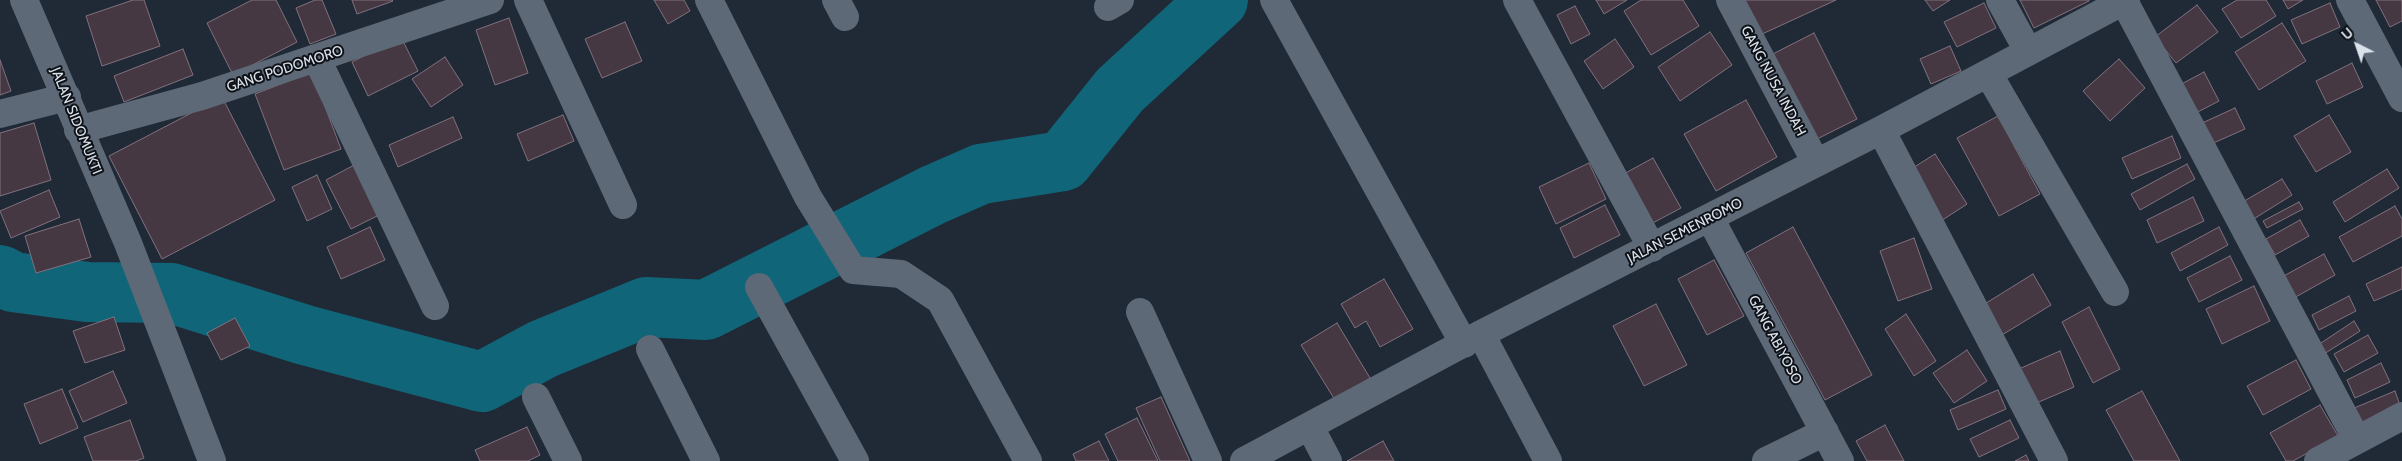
<!DOCTYPE html>
<style>
body{margin:0}
#map{position:relative;width:2402px;height:461px;overflow:hidden;background:#202a36;font-family:Cabin,sans-serif}
canvas{display:block}
.north{position:absolute;left:2332px;top:20px;width:50px;height:50px;-webkit-text-stroke:4px #0e1218;paint-order:stroke;rotate:319deg;font-size:14px;font-weight:700;line-height:20px;text-align:center;color:#dbe2ea}
.north::after{content:'';display:block;margin:auto;width:18px;height:22px;background:#dbe2ea;clip-path:polygon(50% 0,100% 100%,50% 72%,0 100%)}
</style>
<div id="map">
<canvas width="2402" height="461"></canvas>
<div class="north">U</div>
</div>
<script>
const c = document.querySelector('canvas').getContext('2d');
c.lineJoin = 'round';
const poly = rows => new Path2D(rows.map(r => 'M' + r).join(''));
function strokePath(path, color, width, dash) { c.strokeStyle = color; c.lineWidth = width; c.lineCap = dash ? 'butt' : 'round'; c.setLineDash(dash || []); c.stroke(path); }
function fillPath(path, color) { c.fillStyle = color; c.fill(path, 'evenodd'); }
function drawText(font, color, halo, rows, align = 'center') {
  c.font = font + ' Cabin,sans-serif'; c.lineWidth = 4; c.setLineDash([]); c.textBaseline = 'middle'; c.strokeStyle = halo; c.fillStyle = color; for (const [text, x, y, turn = 0] of rows) {
    c.save(); c.translate(x, y); c.rotate((+turn || 0) * Math.PI / 180); c.textAlign = isNaN(turn) ? turn : align; if (halo) c.strokeText(text, 0, 0); c.fillText(text, 0, 0); c.restore();
  }
}
const river = poly([
 [0,275,13,282,87,292,171,293,305,335,482,382,543,349,646,307,706,310,933,195,981,174,1063,161,1120,90,1218,0]
]);
const building = poly([
 [133,0,144,0,160,46,102,66,86,16,133,0],
 [252,0,276,0,297,42,233,75,207,23,252,0],
 [315,0,322,0,336,34,310,44,296,8,315,0],
 [352,0,392,0,393,1,357,14,352,0],
 [654,0,684,0,690,11,668,24,654,0],
 [1596,0,1627,0,1604,14,1596,0],
 [1641,0,1683,0,1699,26,1651,55,1624,11,1641,0],
 [1746,0,1836,0,1760,35,1745,1,1746,0],
 [1925,0,1950,0,1933,11,1925,0],
 [2020,0,2089,0,2089,1,2034,28,2020,0],
 [2237,0,2266,0,2276,16,2241,38,2222,9,2237,0],
 [2283,0,2303,0,2288,9,2283,0],
 [2376,0,2402,0,2402,21,2390,27,2376,0],
 [1984,3,1996,28,1957,47,1944,22,1984,3],
 [2330,3,2340,27,2302,44,2291,20,2330,3],
 [2197,5,2218,32,2176,63,2155,37,2197,5],
 [1575,6,1590,34,1571,44,1557,15,1575,6],
 [509,18,528,73,495,85,476,30,509,18],
 [625,22,642,61,602,78,585,39,625,22],
 [2282,23,2306,61,2259,90,2235,52,2282,23],
 [1710,32,1732,65,1680,101,1658,67,1710,32],
 [1814,33,1857,119,1809,143,1765,58,1814,33],
 [401,37,418,71,368,96,352,62,401,37],
 [1615,39,1634,67,1603,89,1584,61,1615,39],
 [1950,46,1961,71,1931,84,1920,59,1950,46],
 [183,49,193,75,124,102,114,76,183,49],
 [445,57,463,85,431,107,412,79,445,57],
 [2119,59,2145,88,2110,121,2083,91,2119,59],
 [0,60,11,91,0,95,0,60],
 [2352,63,2363,87,2327,104,2316,81,2352,63],
 [312,72,341,149,284,170,255,94,312,72],
 [2204,72,2219,101,2190,116,2176,87,2204,72],
 [222,97,275,200,162,259,109,156,222,97],
 [1746,100,1777,157,1716,191,1684,134,1746,100],
 [2235,108,2245,129,2209,145,2200,124,2235,108],
 [563,115,574,141,528,161,517,134,563,115],
 [2329,115,2351,152,2316,172,2294,136,2329,115],
 [1998,116,2040,194,1999,216,1957,138,1998,116],
 [453,117,462,138,398,167,389,145,453,117],
 [34,123,51,180,0,196,0,133,34,123],
 [2172,136,2181,158,2132,179,2122,158,2172,136],
 [1935,154,1967,204,1941,221,1908,171,1935,154],
 [1653,158,1681,208,1647,226,1620,176,1653,158],
 [358,163,383,213,351,229,326,180,358,163],
 [1589,163,1606,199,1556,224,1539,187,1589,163],
 [2187,164,2195,179,2140,210,2131,194,2187,164],
 [2387,169,2399,188,2345,222,2333,202,2387,169],
 [317,175,332,209,307,221,292,187,317,175],
 [2282,179,2292,195,2252,220,2241,203,2282,179],
 [49,190,60,217,11,238,0,211,49,190],
 [2193,197,2204,221,2157,243,2147,220,2193,197],
 [2299,202,2303,209,2267,228,2263,221,2299,202],
 [1605,205,1620,235,1574,258,1560,228,1605,205],
 [2395,206,2402,219,2402,236,2353,262,2339,237,2395,206],
 [79,219,91,257,36,273,25,236,79,219],
 [2300,220,2309,236,2275,255,2266,239,2300,220],
 [370,227,385,260,341,279,327,247,370,227],
 [1793,227,1872,375,1825,400,1746,253,1793,227],
 [2219,227,2228,245,2180,271,2171,253,2219,227],
 [1914,238,1932,289,1898,301,1880,251,1914,238],
 [2324,254,2335,275,2292,299,2280,278,2324,254],
 [2230,256,2242,280,2199,302,2187,278,2230,256],
 [1714,260,1744,316,1707,335,1678,279,1714,260],
 [2402,267,2402,289,2374,301,2366,284,2402,267],
 [2033,274,2051,305,2002,335,1983,305,2033,274],
 [1384,279,1413,329,1380,347,1366,321,1355,328,1341,304,1384,279],
 [2254,286,2270,321,2222,344,2206,309,2254,286],
 [2349,296,2356,311,2319,330,2312,315,2349,296],
 [1656,304,1687,365,1644,386,1613,326,1656,304],
 [2089,307,2120,369,2093,383,2062,322,2089,307],
 [1906,314,1936,361,1914,376,1885,329,1906,314],
 [114,317,125,350,85,363,73,331,114,317],
 [235,318,250,346,221,360,207,333,235,318],
 [2354,321,2360,331,2324,354,2318,345,2354,321],
 [1337,323,1370,378,1335,400,1301,345,1337,323],
 [2368,335,2378,353,2344,372,2334,354,2368,335],
 [1967,350,1987,381,1954,403,1933,373,1967,350],
 [2060,351,2074,387,2027,407,2012,372,2060,351],
 [2296,360,2311,389,2263,415,2247,386,2296,360],
 [2381,363,2390,382,2355,398,2347,380,2381,363],
 [113,371,127,403,83,422,69,391,113,371],
 [62,389,78,428,40,444,24,404,62,389],
 [1998,390,2006,409,1958,430,1950,410,1998,390],
 [2142,391,2180,461,2134,461,2106,410,2142,391],
 [2395,391,2401,408,2355,428,2347,411,2395,391],
 [1161,397,1190,461,1160,461,1136,408,1161,397],
 [2320,405,2338,436,2293,461,2286,461,2270,433,2320,405],
 [1137,418,1158,461,1118,461,1105,434,1137,418],
 [130,420,144,458,136,461,93,461,84,437,130,420],
 [2010,420,2019,438,1979,457,1970,439,2010,420],
 [1885,425,1904,461,1867,461,1856,441,1885,425],
 [527,427,540,455,528,461,480,461,475,450,527,427],
 [1099,441,1109,461,1076,461,1073,454,1099,441],
 [1383,441,1394,461,1347,461,1383,441],
 [2026,455,2029,461,2015,461,2026,455]
]);
const street = poly([
 [528,0,623,205],
 [709,0,808,197,853,270,901,274,940,300,1028,461],
 [836,0,845,17],
 [1274,0,1464,344],
 [1517,0,1652,248],
 [1730,0,1816,163],
 [2000,0,2028,51],
 [2350,0,2402,98],
 [2124,1,2357,440],
 [1108,7,1120,0],
 [317,59,435,306],
 [1988,73,2115,292],
 [0,114,67,97],
 [78,130,202,96,490,0],
 [1881,130,2054,461],
 [1710,218,1840,461],
 [759,287,855,461],
 [1140,312,1208,461],
 [1481,334,1548,461],
 [650,349,706,461],
 [536,397,568,461],
 [1310,427,1328,461],
 [1244,461,1481,334,1881,130,2126,0],
 [1766,461,1825,432],
 [2318,461,2402,416]
]);
const secondary = poly([
 [24,0,128,243,212,461]
]);
const streetNames = [
 ["GANG PODOMORO",285,69,-18],
 ["GANG NUSA INDAH",1773,81,62],
 ["JALAN SIDOMUKTI",76,121,68],
 ["JALAN SEMENROMO",1685,231,-27],
 ["GANG ABIYOSO",1775,340,62]
];
strokePath(river, '#106579', 60);
fillPath(building, '#463843');
strokePath(building, '#81717e', 1);
strokePath(street, '#5d6977', 28);
strokePath(secondary, '#5d6977', 28);
drawText('14px', '#dbe2ea', '#0e1218', streetNames);
</script>
